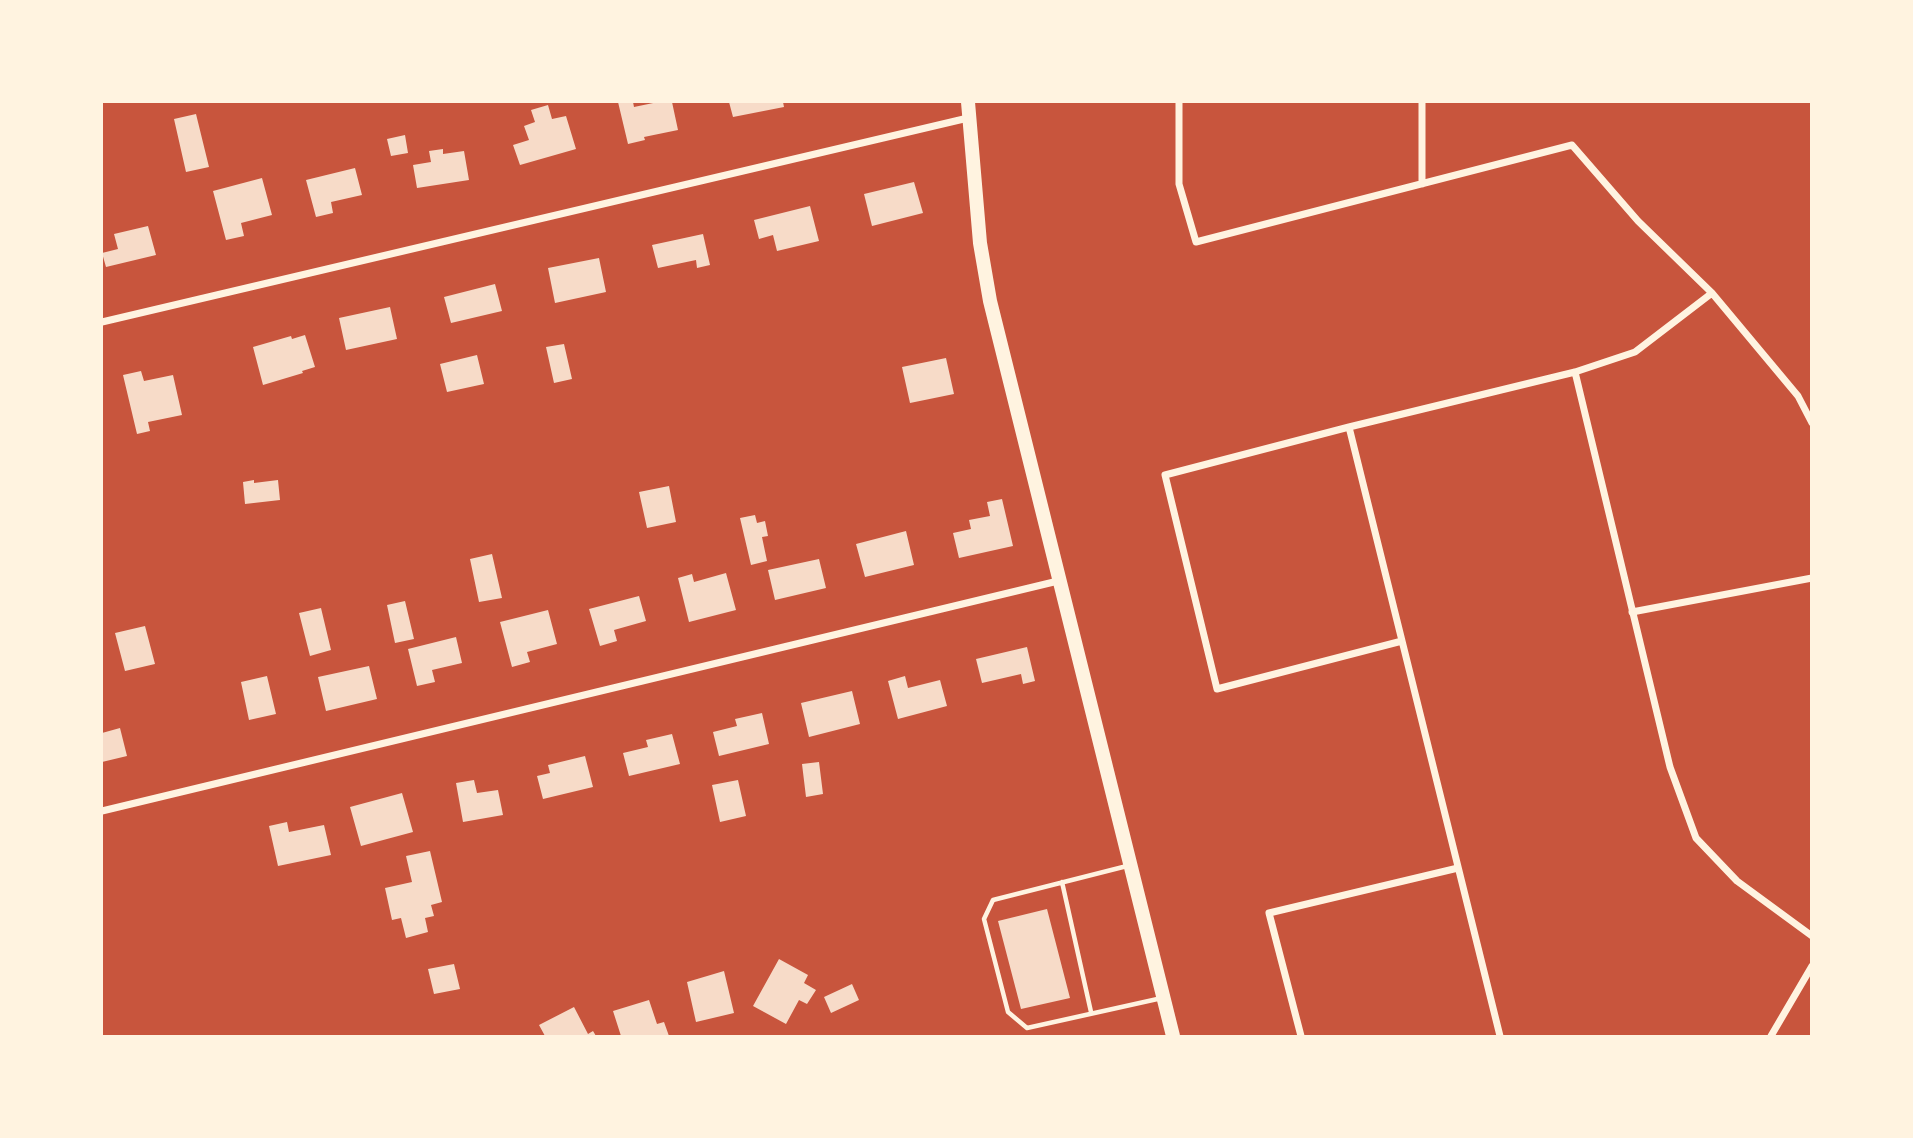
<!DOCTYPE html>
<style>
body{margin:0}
#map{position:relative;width:1913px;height:1138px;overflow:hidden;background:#c8553d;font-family:"Fira Sans",sans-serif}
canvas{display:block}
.frame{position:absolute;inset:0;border:103px solid #fff3e0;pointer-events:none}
</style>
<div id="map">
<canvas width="1913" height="1138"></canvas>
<div class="frame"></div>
</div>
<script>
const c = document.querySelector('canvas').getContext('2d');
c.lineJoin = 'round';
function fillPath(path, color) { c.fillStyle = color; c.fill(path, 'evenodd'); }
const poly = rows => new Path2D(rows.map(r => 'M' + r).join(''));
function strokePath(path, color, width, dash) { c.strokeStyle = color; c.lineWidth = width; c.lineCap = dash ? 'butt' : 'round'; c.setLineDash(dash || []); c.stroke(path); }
const building = poly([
 [618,102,633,102,634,107,658,102,672,102,678,130,644,137,645,140,628,144],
 [729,102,783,102,784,107,733,117],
 [548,105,552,119,566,116,576,149,520,165,513,145,529,140,524,126,535,122,531,110],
 [196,114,209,167,186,172,174,119],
 [405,135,408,153,391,156,387,139],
 [443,149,443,154,464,151,469,180,417,188,413,165,431,162,429,151],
 [355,168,362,195,331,202,333,213,316,217,306,180],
 [262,178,272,215,241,223,244,236,226,240,213,191],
 [914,182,923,213,872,226,864,194],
 [810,206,819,241,777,251,773,235,759,239,754,220],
 [148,226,156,255,106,267,102,253,118,249,114,234],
 [703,234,710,265,697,268,696,260,658,268,652,245],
 [599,258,606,292,555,303,548,268],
 [495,284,502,311,451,323,444,297],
 [390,307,397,339,346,350,339,318],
 [305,335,315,367,302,371,303,373,263,385,253,347,291,336,292,339],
 [564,344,572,379,554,383,546,347],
 [477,355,484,384,447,392,440,364],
 [946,358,954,394,910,403,902,367],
 [141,371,144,381,173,375,182,415,148,422,150,431,137,434,123,375],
 [254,480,254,483,278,480,280,500,245,504,243,482],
 [669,486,676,522,647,528,639,492],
 [1002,499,1013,546,959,558,953,533,971,529,969,520,990,516,987,502],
 [755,515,757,523,765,521,768,536,762,537,767,561,751,565,740,518],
 [906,531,914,565,865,577,856,544],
 [492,554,502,598,479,602,470,559],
 [819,559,826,588,775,600,768,570],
 [726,573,736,610,689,622,678,578,692,574,694,582],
 [639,596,646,621,614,630,617,641,600,646,589,609],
 [405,601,414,639,395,643,387,605],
 [321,608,331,650,310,656,299,613],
 [548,610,557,644,527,652,530,662,512,667,500,622],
 [145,626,155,664,125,671,115,633],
 [456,637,462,663,432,670,435,682,417,686,408,649],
 [1027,647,1035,681,1023,684,1021,674,982,683,976,659],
 [369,666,377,699,326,711,318,677],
 [267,676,276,714,249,720,241,682],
 [905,676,908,688,940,680,947,706,898,719,888,681],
 [852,691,860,724,809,737,801,703],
 [762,713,769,744,719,756,713,732,737,726,735,719],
 [120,728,127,756,102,762,102,733],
 [672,734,680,764,629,776,623,753,648,747,646,740],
 [585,756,593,787,543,799,537,776,550,773,548,765],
 [819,762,823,794,806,797,802,764],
 [474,780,477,793,498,790,503,815,463,822,456,783],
 [738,780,746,816,720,822,712,785],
 [402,793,413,832,361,846,350,807],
 [287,822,289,832,324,825,331,855,278,866,269,826],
 [430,851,442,902,431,905,434,916,425,918,428,932,406,938,401,918,392,920,385,888,412,882,406,856],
 [1047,909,1070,998,1021,1009,998,921],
 [779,959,808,975,804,983,816,990,807,1004,799,1000,786,1024,753,1006],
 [454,964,460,989,434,994,428,969],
 [724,971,734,1013,696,1022,687,982],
 [852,984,859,1000,831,1013,824,997],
 [649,1000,657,1024,664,1022,669,1036,621,1036,613,1011],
 [574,1007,588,1034,593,1031,596,1036,545,1036,539,1025]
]);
const service = poly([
 [1127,866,993,900,984,919,1008,1012,1027,1028,1162,998],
 [1062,882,1091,1012]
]);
const minor = poly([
 [1179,102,1179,184,1196,242,1572,145,1638,221,1712,293,1798,396,1812,423],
 [1422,184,1422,102],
 [102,322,968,118],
 [1575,372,1670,767,1696,838,1737,881,1812,936],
 [1349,427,1500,1036],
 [1632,612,1812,578],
 [1402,641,1217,689,1165,475,1349,427,1575,372,1635,352,1712,293],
 [102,811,1058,581],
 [1301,1036,1269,913,1458,868],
 [1771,1036,1812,966]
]);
const secondary = poly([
 [968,102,980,243,990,301,1173,1036]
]);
fillPath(building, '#f7dbc8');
strokePath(service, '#fff3e0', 4.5);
strokePath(minor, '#fff3e0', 7);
strokePath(secondary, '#fff3e0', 14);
</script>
